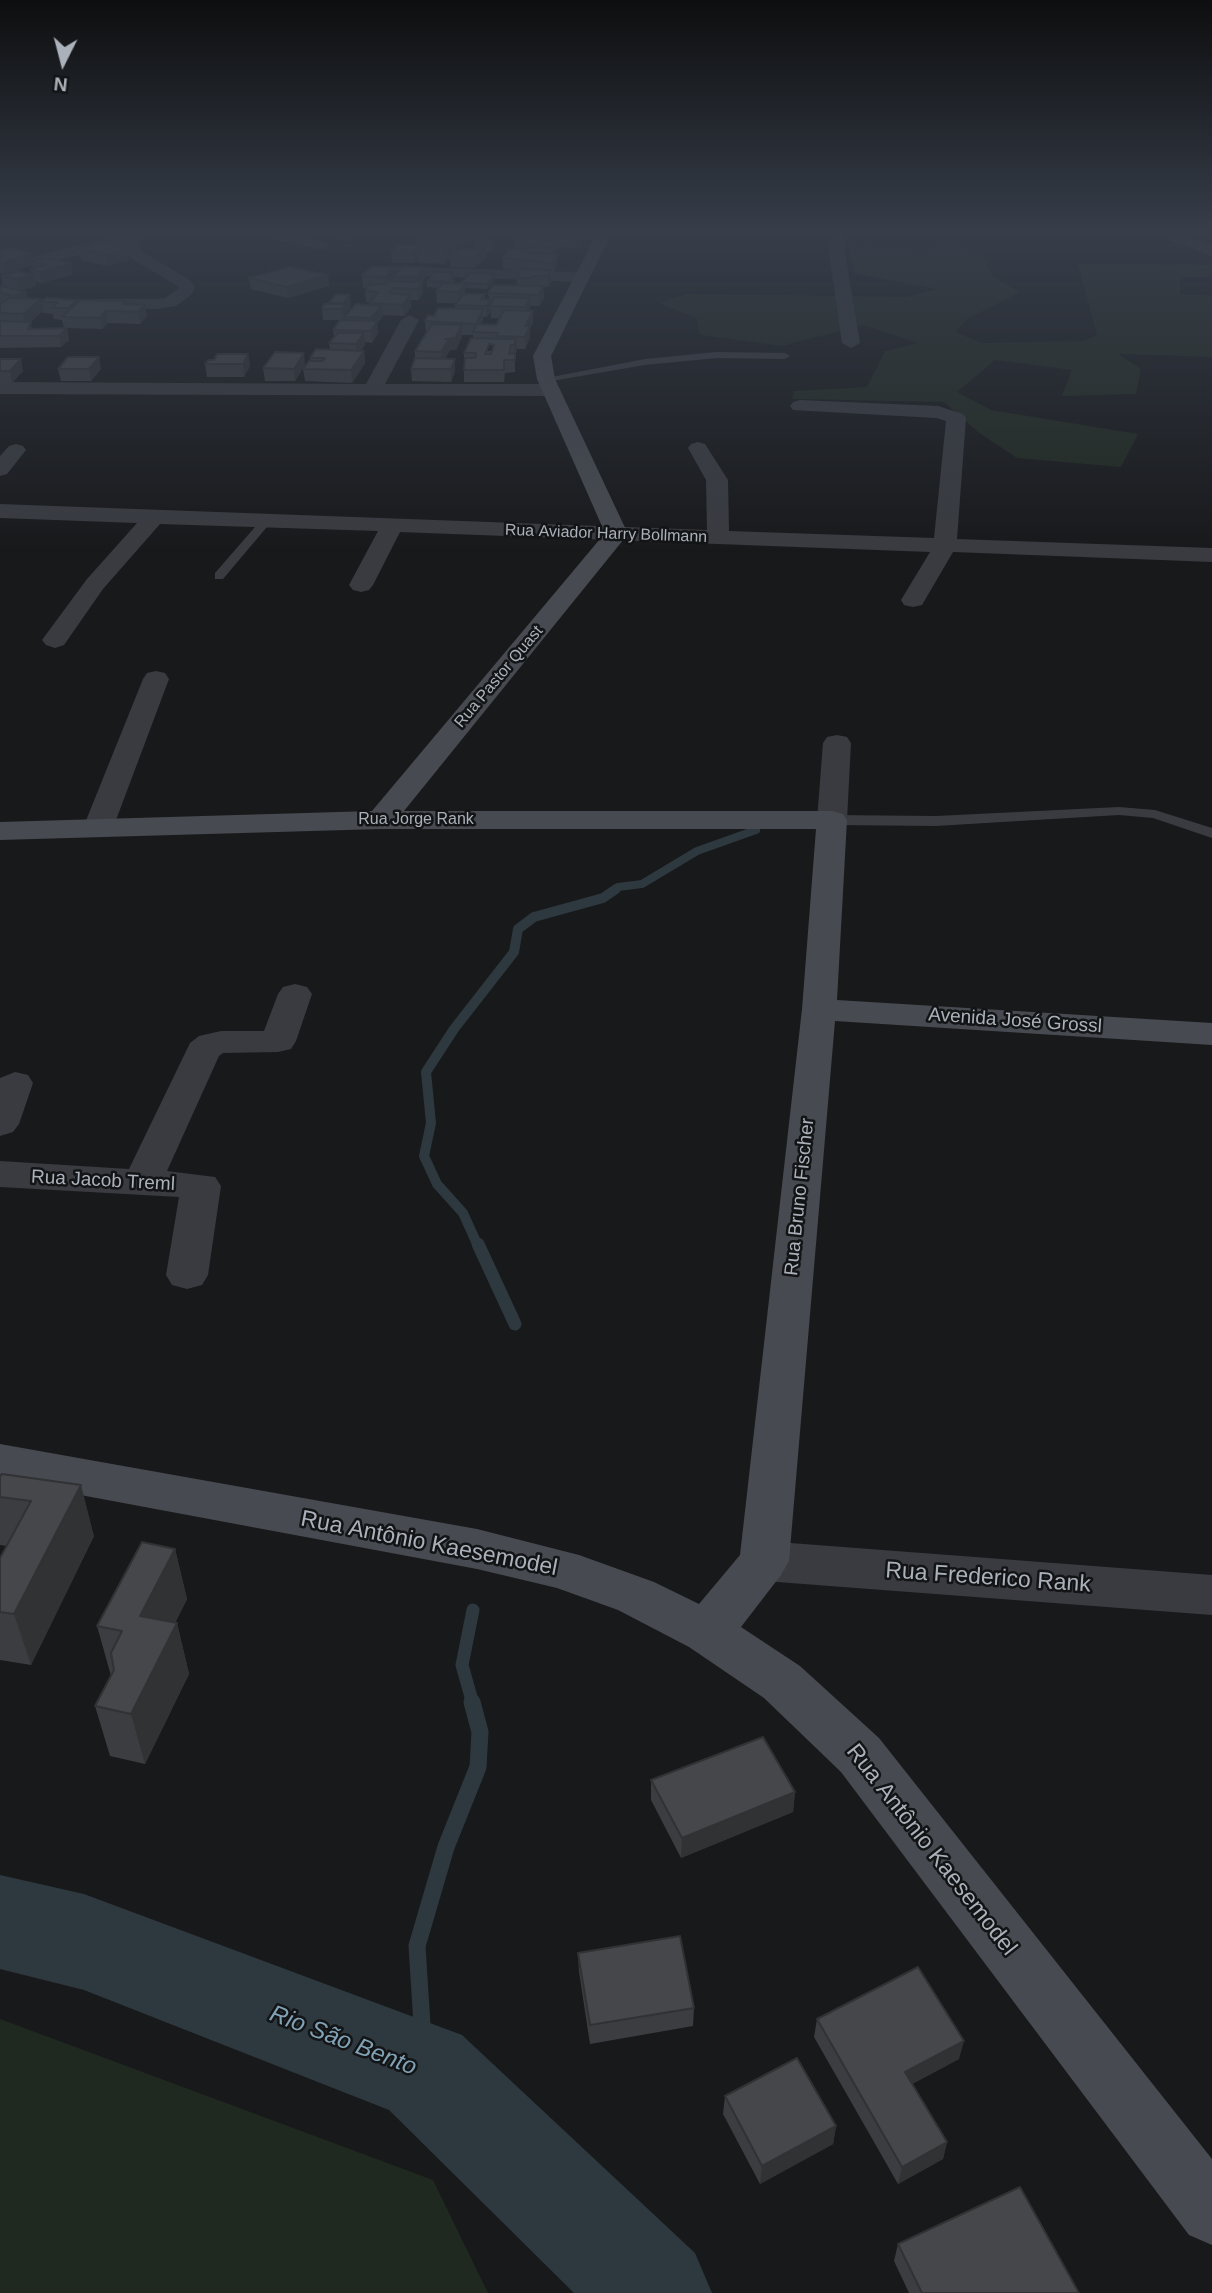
<!DOCTYPE html>
<meta charset="utf-8">
<style>
body{margin:0}
#map{position:relative;width:1212px;height:2293px;overflow:hidden;background:#18191b;font-family:Helvetica,sans-serif}
canvas{display:block}
.north{position:absolute;left:28px;top:28px;width:70px;height:70px;-webkit-text-stroke:5px #131416;paint-order:stroke;rotate:186deg;font-size:19px;font-weight:700;line-height:28px;text-align:center;color:#abb1ba}
.north::after{content:'';display:block;margin:auto;width:24px;height:32px;background:#abb1ba;clip-path:polygon(50% 0,100% 100%,50% 72%,0 100%)}
</style>
<div id="map">
<canvas width="1212" height="2293"></canvas>
<div class="north">N</div>
</div>
<script>
const c = document.querySelector('canvas').getContext('2d');
c.lineJoin = 'round';
function fillPath(path, color) { c.fillStyle = color; c.fill(path, 'evenodd'); }
const poly = rows => new Path2D(rows.map(r => 'M' + r).join(''));
function strokePath(path, color, width, dash) { c.strokeStyle = color; c.lineWidth = width; c.lineCap = dash ? 'butt' : 'round'; c.setLineDash(dash || []); c.stroke(path); }
function drawText(font, color, halo, rows, align = 'center') {
  c.font = font + ' Helvetica,sans-serif'; c.lineWidth = 5; c.setLineDash([]); c.textBaseline = 'middle'; c.strokeStyle = halo; c.fillStyle = color; for (const [text, x, y, turn = 0] of rows) {
    c.save(); c.translate(x, y); c.rotate((+turn || 0) * Math.PI / 180); c.textAlign = isNaN(turn) ? turn : align; if (halo) c.strokeText(text, 0, 0); c.fillText(text, 0, 0); c.restore();
  }
}
const green = poly([
 [951,240,984,258,992,276,1020,292,967,319,955,332,982,343,1084,341,1097,335,1078,264,1212,265,1212,277,1181,277,1180,294,1212,296,1212,357,1118,354,1141,369,1136,394,1062,396,1072,370,995,360,957,392,991,410,1138,434,1121,467,1017,458,978,432,944,402,792,399,794,391,867,387,885,351,918,343,864,325,782,346,700,335,696,318,659,303,688,294,907,297,938,289,855,274,848,245,928,250],
 [0,2019,433,2180,488,2293,0,2293]
]);
const streamFar3 = poly([
 [614,890,618,887,642,884,697,851,756,830]
]);
const streamFar2 = poly([
 [478,1246,463,1213,437,1184,424,1156,431,1123,426,1072,454,1029,514,952,518,929,534,917,603,898,616,889]
]);
const streamFar1 = poly([
 [478,1244,515,1324],
 [473,1704,462,1665,473,1610]
]);
const stream = poly([
 [425,2072,417,1946,446,1847,478,1767,480,1732,472,1702]
]);
const river = poly([
 [0,1875,84,1894,462,2035,695,2253,712,2293,574,2293,389,2110,84,1990,0,1969,0,1875]
]);
const lane = poly([
 [717,352,785,353,790,356,785,359,717,358,645,365,546,382,541,379,645,359,717,352],
 [262,519,272,521,223,579,215,579,215,573,262,519],
 [1119,807,1155,810,1212,828,1212,838,1153,818,1119,815,936,826,832,825,824,820,832,815,936,816,1119,807]
]);
const street = poly([
 [255,232,281,232,326,242,329,245,321,250,257,235,255,232],
 [432,232,607,232,611,235,603,240,462,236,435,240,454,245,457,248,454,251,449,253,417,245,414,242,417,239,432,232],
 [831,232,845,232,845,253,860,343,851,348,842,343,829,253,831,232],
 [1153,232,1173,232,1212,246,1212,256,1155,235,1153,232],
 [131,233,139,238,140,248,144,253,190,280,195,287,191,295,176,306,156,309,87,308,85,304,93,299,156,299,165,298,178,289,178,286,132,259,124,249,124,244,33,266,25,261,27,258,131,233],
 [379,266,581,272,589,277,581,282,373,274,371,271,379,266],
 [410,315,419,320,385,384,551,384,561,390,551,396,0,394,0,382,366,384,401,320,410,315],
 [800,400,938,406,963,414,966,418,957,539,1212,548,1212,562,953,552,922,605,913,607,904,605,901,600,930,552,400,532,373,585,369,590,361,592,353,590,349,585,378,531,160,524,103,589,64,645,55,648,46,645,42,640,87,579,137,523,0,518,0,504,707,530,706,480,688,448,691,444,698,442,705,444,728,480,729,531,934,538,946,421,936,418,793,410,790,406,793,402,800,400],
 [16,444,23,446,26,450,7,474,0,476,0,456,9,446,16,444],
 [156,671,165,673,169,679,113,828,109,834,98,837,87,834,83,828,143,679,147,673,156,671],
 [837,735,847,737,851,743,847,820,843,826,832,829,821,826,817,820,823,743,827,737,837,735],
 [295,984,307,987,312,994,296,1041,291,1049,278,1052,223,1053,219,1056,167,1171,215,1177,221,1186,208,1275,202,1285,187,1289,172,1285,166,1275,179,1197,0,1187,0,1161,129,1169,190,1043,199,1036,221,1031,264,1031,278,994,283,987,295,984],
 [15,1072,28,1075,33,1083,19,1124,13,1132,0,1136,0,1078,15,1072],
 [764,1541,1212,1575,1212,1615,764,1581,747,1575,739,1561,747,1547,764,1541]
]);
const secondary = poly([
 [598,232,612,232,551,356,555,379,628,534,404,811,832,811,843,814,847,820,837,1000,1212,1023,1212,1045,835,1021,789,1561,781,1575,741,1627,800,1666,879,1738,1212,2159,1212,2245,1189,2235,841,1772,764,1698,689,1647,618,1610,557,1588,477,1569,0,1480,0,1444,477,1529,579,1555,654,1582,699,1604,740,1555,802,1009,816,829,381,829,0,840,0,822,372,811,605,533,537,379,533,356,598,232]
]);
const wall = poly([
 [1,232,31,232,32,235,19,238,2,234],
 [36,232,65,232,50,236],
 [290,232,378,232,346,241,331,237,330,235,320,238],
 [439,232,485,232,482,232,483,238,492,239,493,249,489,253,486,253,486,258,474,268,450,267,450,259,445,264,418,263,418,258,414,263,392,263,391,252,450,248,450,255,474,248,474,242,475,240,455,248,435,243,435,233],
 [580,232,580,242,576,248,555,247,556,251,554,254,557,265,554,273,551,273,551,281,548,287,543,287,544,298,539,306,530,306,529,311,533,323,530,328,530,338,525,349,517,349,515,355,515,372,505,373,504,382,464,382,464,353,473,338,473,335,462,335,456,350,450,350,445,359,455,371,451,382,412,381,411,369,415,358,415,351,426,333,425,321,434,316,455,308,456,303,437,303,436,291,439,288,427,287,427,281,452,275,455,281,453,283,461,283,495,280,487,289,465,288,465,294,485,294,485,299,489,300,488,293,517,285,517,278,521,271,503,269,503,258,515,249,515,243,555,241,555,237],
 [491,312,491,318,500,318,496,325,481,324,483,317,486,317],
 [489,344,494,345,492,351,487,351],
 [79,249,123,249,127,250,129,260,107,266,81,260],
 [0,250,73,274,42,283,35,281,36,286,20,290,26,292,28,298,42,301,78,300,78,302,145,305,147,316,140,324,108,323,102,329,67,328,69,340,61,347,0,348,0,305,1,304,0,303,0,286,3,287,1,276,31,274,30,269,33,269,32,265,5,274,0,273],
 [43,311,43,313,53,314,54,319,62,320,64,328,32,329,30,322],
 [395,267,395,274,426,277,422,282,423,293,418,300,410,300,411,307,404,316,382,315,383,317,377,323,378,333,372,343,365,342,365,345,361,350,364,351,365,363,352,383,305,381,303,369,310,361,310,358,330,350,329,343,334,337,333,330,340,320,323,320,322,309,329,304,329,303,336,294,351,306,345,314,345,316,369,305,369,303,366,302,365,291,367,288,363,288,362,276],
 [328,275,329,286,288,298,251,289,249,278],
 [248,354,250,366,244,377,207,377,205,364,214,360],
 [0,359,23,371,12,383,0,383],
 [305,365,295,381,265,381,263,368],
 [58,369,101,369,91,381,61,381],
 [0,1476,94,1536,31,1665,0,1660,0,1558,6,1546,0,1545],
 [175,1549,187,1599,175,1623,177,1623,189,1674,145,1764,110,1756,95,1706,111,1676,97,1626],
 [651,1780,795,1792,793,1812,681,1858,651,1800],
 [578,1953,694,2008,693,2026,590,2044,579,1972],
 [817,2019,959,2059,912,2084,947,2142,943,2159,898,2184,814,2037],
 [725,2096,836,2126,833,2144,760,2184,723,2114],
 [898,2244,1079,2293,909,2293,894,2261]
]);
const shadedWall = poly([
 [17,232,31,232,32,235,19,238],
 [49,232,65,232,50,236],
 [320,232,330,232,330,235,320,238],
 [345,232,378,232,346,241],
 [470,232,482,232,483,238,455,248,454,237],
 [580,232,580,242,576,248,576,237],
 [492,239,493,249,489,253,489,242],
 [555,241,556,251,551,258,551,247],
 [122,244,123,251,127,250,129,260,107,266,105,255,113,246],
 [420,245,421,252,418,252,418,258,414,263,413,253],
 [450,248,450,259,445,264,445,253],
 [486,248,486,258,474,268,473,258],
 [32,253,34,262,32,261,32,265,5,274,3,263],
 [557,254,557,265,554,273,553,263],
 [71,263,73,274,42,283,40,272],
 [395,267,395,277,393,277,393,281,387,288,386,277],
 [425,267,426,277,422,282,423,293,418,300,416,277],
 [551,270,551,281,548,287,548,276],
 [495,274,495,280,487,289,487,284],
 [34,275,36,286,19,291,17,279],
 [328,275,329,286,288,298,287,287],
 [465,284,465,295,459,303,459,292],
 [543,286,544,298,539,306,539,295],
 [26,292,29,303,15,307,13,296],
 [350,295,351,306,345,314,343,320,342,309,343,303],
 [410,295,411,307,404,316,403,305],
 [530,298,530,309,526,319,525,307],
 [41,299,43,311,25,325,23,314],
 [491,300,491,312,486,317,486,306],
 [145,305,147,316,140,324,138,312],
 [382,306,383,317,377,323,378,333,372,343,370,318],
 [483,309,483,320,478,332,477,332,476,324],
 [106,311,108,323,102,329,100,318],
 [533,311,533,323,530,328,530,338,525,349,525,326],
 [462,325,462,337,456,350,450,350,441,365,441,352,445,339],
 [67,328,69,340,61,347,59,336],
 [364,333,365,345,357,356,356,344],
 [516,339,517,351,515,355,515,372,514,345],
 [364,351,365,363,352,383,351,370],
 [304,353,305,365,295,381,294,369],
 [248,354,250,366,244,377,243,364],
 [99,357,101,369,91,381,89,369],
 [21,359,23,371,12,383,10,371],
 [455,359,455,371,451,382,451,369],
 [81,1485,94,1536,31,1665,14,1614],
 [175,1549,187,1599,153,1667,140,1616],
 [177,1623,189,1674,145,1764,131,1714],
 [795,1792,793,1812,681,1858,682,1838],
 [964,2041,959,2059,901,2090,905,2072],
 [836,2126,833,2144,760,2184,762,2166],
 [947,2142,943,2159,898,2184,902,2167]
]);
const building = poly([
 [439,232,470,232,454,237,435,233,439,232],
 [559,232,580,232,576,237,555,237,559,232],
 [519,237,555,241,551,247,525,246,527,243,515,243,519,237],
 [477,238,492,239,489,242,474,242,477,238],
 [110,241,122,244,113,246,127,250,105,255,79,249,110,241],
 [398,245,420,245,413,253,391,252,398,245],
 [423,247,450,248,445,253,418,252,423,247],
 [10,248,32,253,3,263,0,263,0,250,10,248],
 [486,248,473,258,449,256,459,249,486,248],
 [509,249,526,249,524,253,557,254,553,263,503,258,509,249],
 [46,258,71,263,40,272,30,269,47,265,32,261,46,258],
 [372,266,395,267,386,277,362,276,372,266],
 [402,266,425,267,416,277,393,277,402,266],
 [290,267,328,275,287,287,249,278,290,267],
 [521,269,551,270,548,276,533,276,531,278,517,278,521,269],
 [18,271,34,275,17,279,1,276,18,271],
 [434,272,452,272,450,275,454,275,449,282,427,281,434,272],
 [470,273,495,274,487,284,461,283,470,273],
 [388,281,422,282,418,289,393,288,390,293,410,295,403,305,369,303,378,292,365,291,369,285,386,284,388,281],
 [443,283,465,284,459,292,436,291,443,283],
 [493,285,543,286,539,295,488,293,493,285],
 [0,286,1,286,26,292,13,296,0,292,0,286],
 [336,294,350,295,343,303,329,303,336,294],
 [464,294,485,294,481,299,491,300,486,306,455,305,464,294],
 [495,297,530,298,525,307,490,306,495,297],
 [8,298,41,299,23,314,0,313,0,305,8,298],
 [46,298,78,300,68,308,52,308,58,302,41,302,46,298],
 [80,300,127,301,123,304,145,305,138,312,106,311,100,318,62,317,80,300],
 [324,304,344,304,342,309,322,309,324,304],
 [356,304,382,306,370,318,344,317,356,304],
 [438,308,483,309,476,324,425,321,428,315,434,316,438,308],
 [504,310,533,311,525,326,530,326,525,337,496,336,498,333,473,332,477,324,496,325,504,310],
 [340,320,377,321,371,331,333,330,340,320],
 [0,321,31,322,28,329,67,328,59,336,0,336,0,321],
 [432,324,462,325,455,338,445,339,449,339,441,352,415,351,432,324],
 [338,333,364,333,356,344,329,343,338,333],
 [471,338,516,339,514,345,511,345,509,354,515,353,515,360,504,360,504,370,464,370,465,358,475,358,476,353,464,353,471,338],
 [489,344,494,345,491,354,485,354,489,344],
 [316,349,364,351,351,370,303,369,309,361,322,361,325,358,310,358,316,349],
 [275,352,304,353,294,369,263,368,275,352],
 [217,354,248,354,243,364,205,364,208,360,214,360,217,354],
 [68,357,99,357,89,369,58,369,68,357],
 [415,358,455,359,451,369,411,369,415,358],
 [0,359,21,359,10,371,0,371,0,359],
 [2,1474,81,1485,14,1614,0,1612,0,1558,31,1501,0,1497,0,1476,2,1474],
 [142,1542,175,1549,140,1616,177,1623,131,1714,95,1706,114,1670,111,1653,122,1631,97,1626,142,1542],
 [763,1737,795,1792,682,1838,651,1780,763,1737],
 [680,1936,694,2008,590,2025,578,1953,680,1936],
 [918,1967,964,2041,905,2072,947,2142,902,2167,817,2019,918,1967],
 [797,2058,836,2126,762,2166,725,2096,797,2058],
 [1020,2187,1079,2293,922,2293,898,2244,1020,2187]
]);
const farStreetnames = [
 ["Rua Aviador Harry Bollmann",606,534,2],
 ["Rua Pastor Quast",499,677,-50],
 ["Rua Jorge Rank",416,820]
];
const streetNames = [
 ["Avenida José Grossl",1015,1021,4],
 ["Rua Jacob Treml",103,1181,3],
 ["Rua Bruno Fischer",800,1197,-84]
];
const nearStreetnames = [
 ["Rua Antônio Kaesemodel",429,1544,11],
 ["Rua Frederico Rank",988,1578,4],
 ["Rua Antônio Kaesemodel",931,1850,52]
];
const nearWaternames = [
 ["Rio São Bento",343,2041,21]
];
fillPath(green, '#202920');
strokePath(streamFar3, '#2e393f', 8);
strokePath(streamFar2, '#2e393f', 10);
strokePath(streamFar1, '#2e393f', 13);
strokePath(stream, '#2e393f', 17);
fillPath(river, '#2e393f');
fillPath(lane, '#393b40');
fillPath(street, '#393b40');
fillPath(secondary, '#474a50');
fillPath(wall, '#3b3d40');
fillPath(shadedWall, '#303234');
fillPath(building, '#45474b');
strokePath(building, '#303234', 2);
const sky = c.createLinearGradient(0, 0, 0, 553);
sky.addColorStop(0, '#0d0e0f');
sky.addColorStop(0.42, '#373e4a');
sky.addColorStop(1, '#373e4a00');
c.fillStyle = sky;
c.fillRect(0, 0, 1212, 553);
drawText('16px', '#abb1ba', '#131416', farStreetnames);
drawText('19px', '#abb1ba', '#131416', streetNames);
drawText('23px', '#abb1ba', '#131416', nearStreetnames);
drawText('italic 24px', '#81a2b5', '#131416', nearWaternames);
</script>
